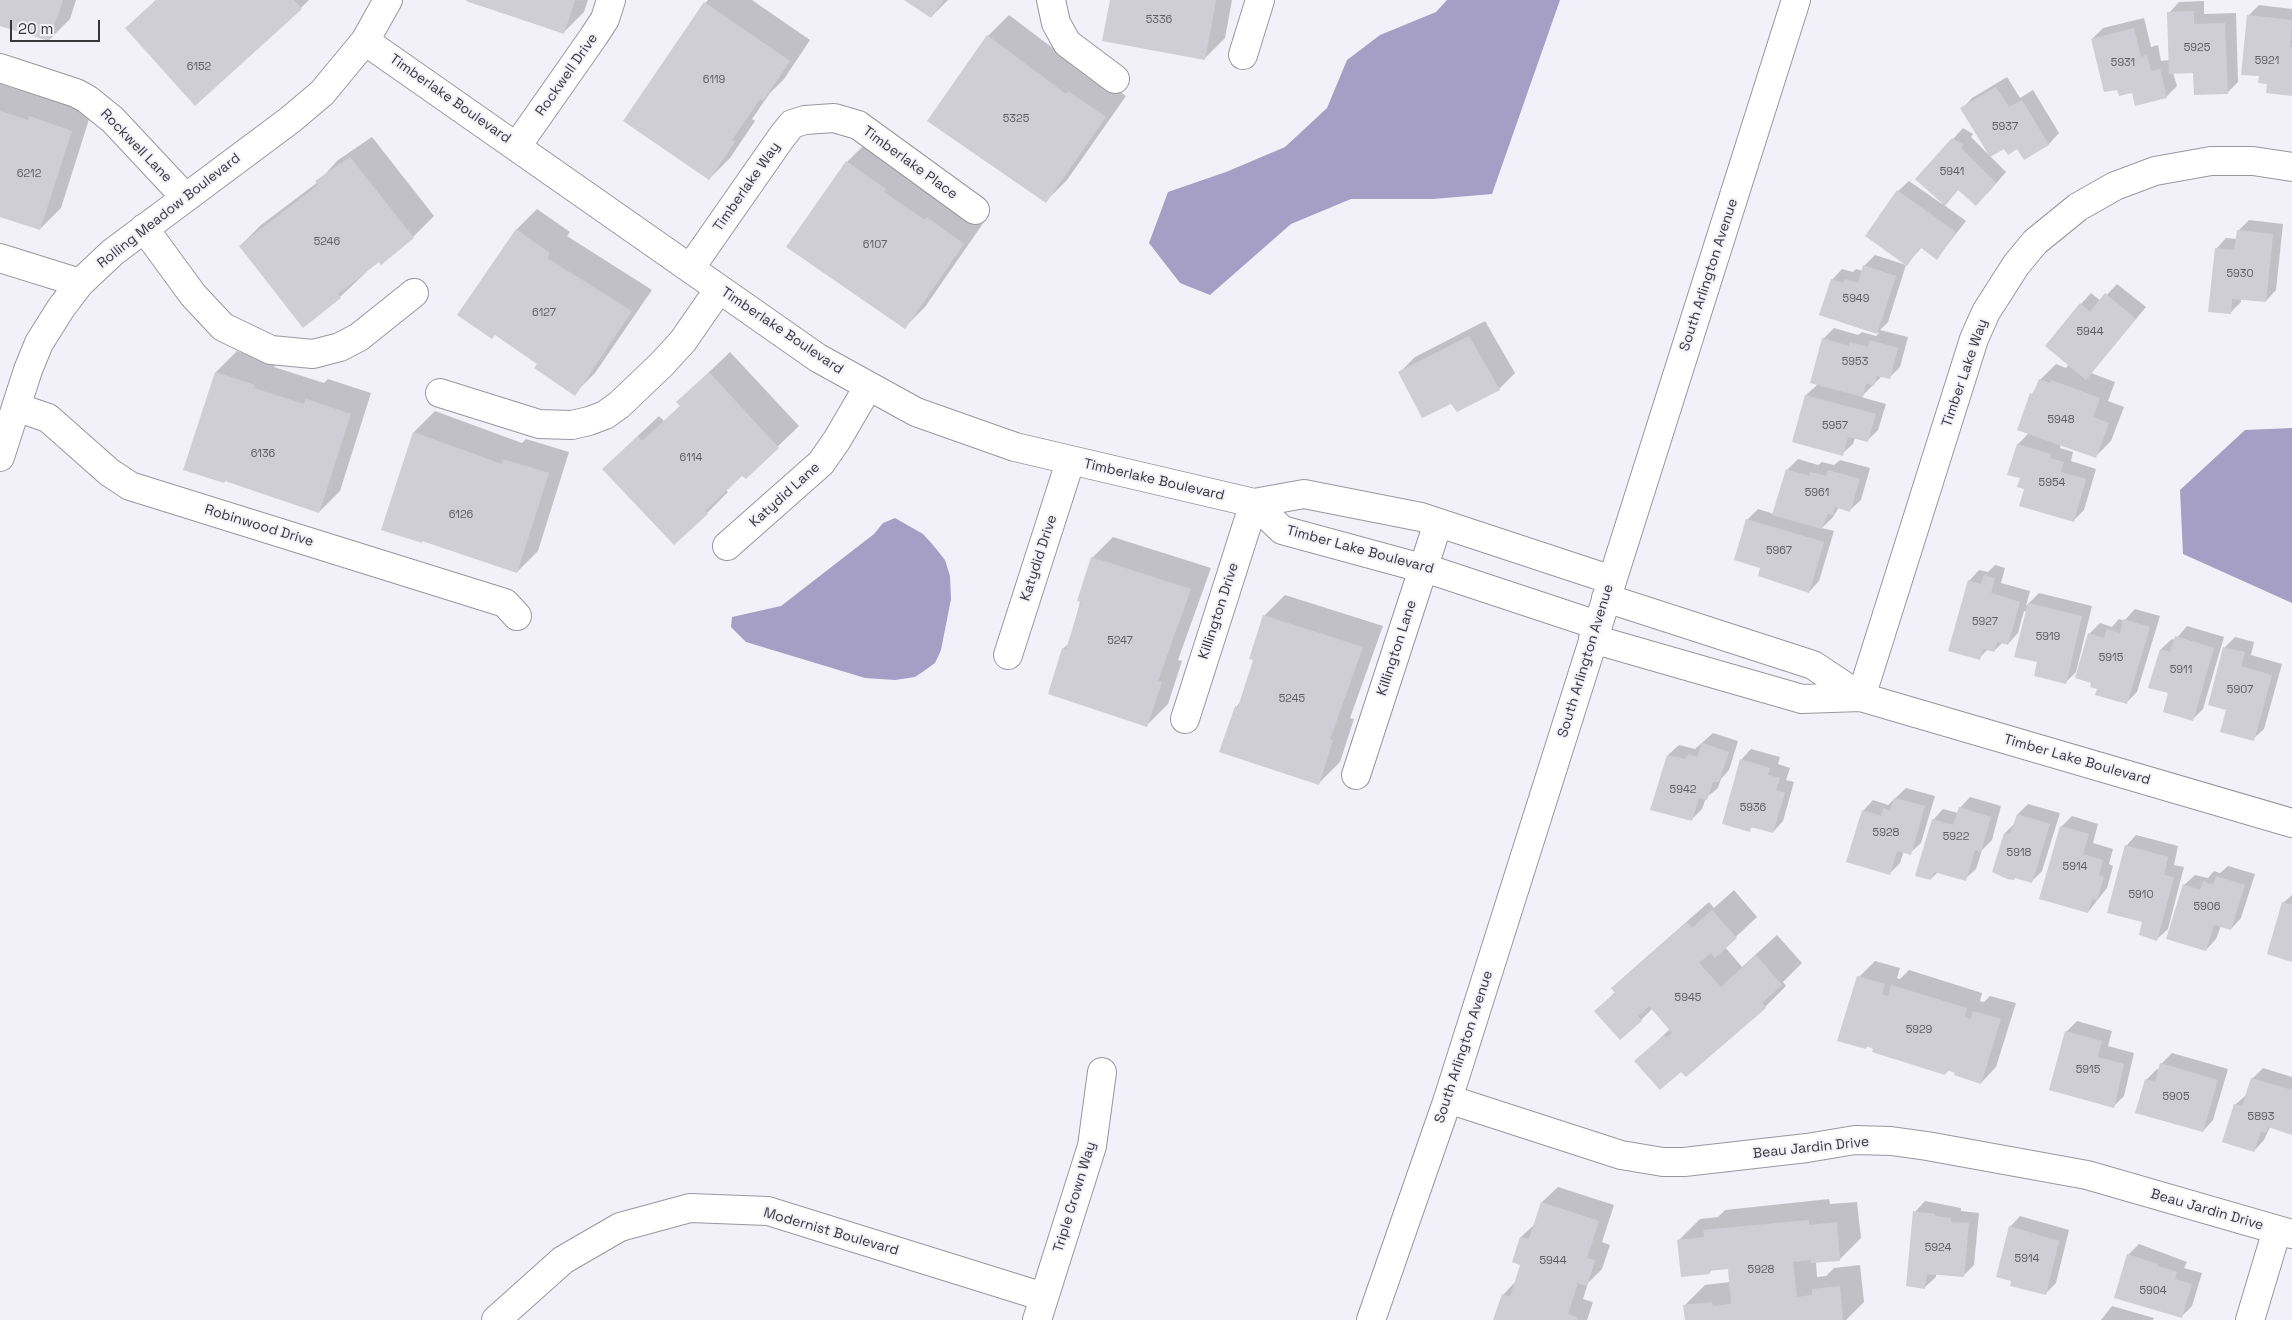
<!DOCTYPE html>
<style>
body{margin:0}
#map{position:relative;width:2292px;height:1320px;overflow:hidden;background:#f2f1f9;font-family:"Space Grotesk",sans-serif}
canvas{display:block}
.scale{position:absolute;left:10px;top:20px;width:90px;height:22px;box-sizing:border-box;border:2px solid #38373b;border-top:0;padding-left:6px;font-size:15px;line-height:18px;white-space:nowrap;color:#38373b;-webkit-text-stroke:4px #f2f1f9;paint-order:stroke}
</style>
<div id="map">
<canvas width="2292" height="1320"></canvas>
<div class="scale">20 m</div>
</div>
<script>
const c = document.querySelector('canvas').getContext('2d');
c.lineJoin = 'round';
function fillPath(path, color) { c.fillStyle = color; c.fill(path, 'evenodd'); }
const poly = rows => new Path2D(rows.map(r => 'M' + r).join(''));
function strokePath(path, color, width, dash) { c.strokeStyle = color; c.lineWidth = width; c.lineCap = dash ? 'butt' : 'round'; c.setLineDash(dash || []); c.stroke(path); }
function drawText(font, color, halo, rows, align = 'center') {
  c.font = font + ' "Space Grotesk",sans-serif'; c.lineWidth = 4; c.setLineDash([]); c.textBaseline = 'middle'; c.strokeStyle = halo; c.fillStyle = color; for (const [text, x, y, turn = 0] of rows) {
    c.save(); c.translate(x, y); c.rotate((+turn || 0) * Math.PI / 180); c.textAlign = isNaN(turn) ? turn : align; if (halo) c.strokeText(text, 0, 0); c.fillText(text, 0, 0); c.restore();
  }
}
const water = poly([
 [1447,0,1560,0,1492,194,1433,199,1351,199,1291,224,1210,295,1180,283,1149,243,1168,192,1226,172,1285,147,1327,108,1347,60,1380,35,1436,12],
 [2292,428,2292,603,2183,554,2180,490,2245,430],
 [895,518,923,534,933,545,945,560,950,576,951,599,941,650,935,663,924,671,915,677,895,680,865,678,746,642,731,627,732,617,781,606,874,534,883,523]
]);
const shadow = poly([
 [0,0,76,0,70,19,49,40,0,24],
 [156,0,309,0,301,8,127,28],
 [588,0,584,12,563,33,466,1],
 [708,0,752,0,810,40,784,79,770,93,752,119,755,121,730,158,709,179,705,3],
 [907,0,948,0,931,17],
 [1111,0,1232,0,1225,38,1204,59],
 [2204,1,2204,14,2236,13,2238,82,2228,92,2194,72,2173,72,2177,86,2166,97,2133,91,2092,39,2103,28,2144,18,2151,47,2158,45,2161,61,2170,60,2169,13,2179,2],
 [2259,5,2292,9,2292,94,2260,75,2248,16],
 [1009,15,1087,74,1090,71,1126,96,1067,180,1046,201,929,121,988,36],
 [2007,77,2020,98,2033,90,2059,133,2049,144,2024,158,2018,147,1962,109,1972,98],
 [0,80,2,81,1,84,48,99,51,96,92,110,61,208,40,229,0,216],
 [1963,128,1973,134,1971,137,2006,172,1987,194,1959,189,1944,205,1966,221,1937,258,1922,247,1907,264,1898,191,1909,181,1942,204,1953,139],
 [372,137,434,216,413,237,381,263,379,260,340,297,240,246,261,225,318,182,338,160],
 [868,141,984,222,925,307,904,328,847,162],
 [537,209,570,232,567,236,652,290,595,373,574,394,516,230],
 [2249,220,2283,224,2276,290,2266,301,2241,298,2241,302,2230,313,2216,249,2226,238,2237,239,2238,231],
 [1875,255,1906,265,1888,322,1880,330,1908,337,1900,367,1889,378,1882,376,1861,397,1886,404,1878,430,1867,441,1855,438,1853,444,1842,454,1794,441,1806,395,1818,384,1823,339,1834,328,1858,335,1862,332,1876,336,1879,333,1821,314,1832,280,1842,269,1853,272,1856,269,1863,271,1864,266],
 [2117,284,2146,307,2091,373,2115,382,2108,401,2124,407,2111,441,2095,457,2061,444,2060,448,2073,452,2071,461,2096,469,2084,510,2073,521,2026,488,2022,477,2018,444,2029,433,2032,394,2040,380,2056,364,2066,368,2069,364,2081,304,2091,293,2101,301],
 [1485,321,1515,373,1499,389,1452,402,1399,373,1415,357],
 [237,351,276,364,274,367,324,383,328,379,371,393,340,491,319,512,225,480,185,470,216,372],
 [730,352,799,426,746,477,742,474,726,490,728,492,707,513,625,448,659,416,664,421,681,405,678,402],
 [435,411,522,443,526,439,569,452,538,551,517,572,423,540,383,529,414,432],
 [1798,459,1818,465,1822,462,1834,465,1840,460,1870,468,1861,500,1850,510,1839,507,1833,517,1822,528,1834,531,1819,581,1809,592,1747,520,1758,509,1774,514,1787,470],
 [1113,537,1211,568,1178,660,1182,661,1168,704,1147,725,1063,649,1069,643,1092,558],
 [1995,565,2005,568,2001,583,2030,591,2026,606,2039,593,2092,606,2076,672,2065,683,2038,661,2027,612,2024,611,2018,633,2008,644,2003,642,1994,651,1988,649,1979,658,1969,581,1979,570,1988,572],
 [1285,595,1383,626,1350,718,1354,719,1340,762,1319,783,1236,707,1241,701,1255,659,1264,616],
 [2135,609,2160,616,2137,692,2126,703,2098,688,2093,682,2077,677,2090,633,2100,623,2112,627,2119,619,2124,621],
 [2187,626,2224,637,2203,709,2193,719,2170,693,2150,687,2161,649,2172,639,2175,640],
 [2235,637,2254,642,2251,655,2282,664,2264,729,2253,739,2228,709,2224,648],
 [1713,733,1738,741,1729,770,1721,779,1718,788,1706,798,1702,809,1691,820,1668,755,1679,745,1695,749],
 [1751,749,1780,757,1778,764,1790,768,1786,780,1794,782,1783,821,1773,832,1753,826,1749,830,1741,760],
 [1906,788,1935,796,1921,843,1910,853,1904,851,1900,863,1889,874,1863,811,1873,800,1888,805],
 [1970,797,2001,806,1992,840,1982,850,1976,869,1965,879,1938,872,1931,879,1933,820,1943,809,1958,813,1960,808],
 [2028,804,2060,813,2042,871,2032,881,2005,833,2015,823,2018,814],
 [2072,816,2098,824,2093,843,2113,849,2109,864,2113,866,2107,888,2088,912,2061,827],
 [2136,835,2178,846,2174,865,2184,867,2168,929,2157,939,2144,922,2126,846],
 [2228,866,2255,874,2241,918,2231,929,2221,926,2216,939,2206,950,2184,885,2195,875,2208,878,2214,871,2220,873],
 [1734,890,1757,917,1725,947,1742,967,1777,935,1802,963,1783,982,1786,986,1765,1007,1681,1070,1636,1061,1670,1029,1652,1009,1641,1020,1596,1011,1616,991,1613,988,1634,968,1709,902,1714,908],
 [2292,895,2292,961,2283,903],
 [1875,961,1900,968,1897,978,1900,979,1909,970,1982,993,1980,1001,1984,1002,1990,996,2016,1003,1996,1067,1981,1083,1949,1070,1945,1074,1875,1048,1868,1046,1865,1048,1859,977],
 [2077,1021,2112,1031,2108,1046,2134,1053,2124,1096,2114,1106,2066,1032],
 [2172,1053,2228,1069,2213,1120,2203,1131,2146,1080,2157,1069,2159,1070,2161,1064],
 [2263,1068,2292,1077,2292,1133,2270,1127,2264,1140,2254,1151,2235,1105,2247,1094,2252,1079],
 [1558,1187,1614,1205,1602,1242,1610,1245,1602,1269,1588,1283,1583,1299,1593,1302,1587,1320,1495,1320,1503,1295,1516,1281,1522,1264,1521,1237,1536,1223,1542,1202],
 [1829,1199,1830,1204,1857,1202,1861,1238,1840,1259,1816,1262,1817,1277,1826,1276,1834,1268,1860,1265,1864,1302,1846,1320,1686,1320,1684,1306,1705,1285,1730,1282,1729,1268,1713,1269,1709,1273,1679,1240,1700,1219,1718,1217,1725,1210],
 [1925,1201,1961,1208,1961,1211,1979,1213,1974,1265,1963,1276,1936,1273,1936,1277,1925,1287,1915,1212],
 [2020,1216,2069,1230,2056,1283,2045,1294,2010,1227],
 [2139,1244,2187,1262,2184,1268,2202,1273,2192,1306,2182,1316,2128,1255],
 [2112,1306,2154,1318,2153,1320,2101,1320]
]);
const building = poly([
 [0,0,63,0,49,41,0,26],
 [156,0,294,0,302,9,195,106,125,28],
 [465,0,575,0,564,34],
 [904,0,944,0,931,18],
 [1110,0,1216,0,1205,60,1102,41],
 [704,2,790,61,763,101,760,99,732,140,735,142,709,180,623,121],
 [2194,11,2194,24,2225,23,2228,94,2194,95,2193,73,2169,74,2167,12],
 [2247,15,2292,20,2290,47,2292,47,2292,96,2266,93,2267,84,2258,83,2259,76,2241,75],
 [2134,28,2141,57,2147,55,2151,71,2160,69,2167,98,2135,106,2132,93,2119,96,2117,90,2104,92,2091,39],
 [987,35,1066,94,1068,91,1106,117,1046,203,927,121],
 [1996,87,2009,107,2022,100,2049,145,2024,160,2017,149,2008,155,2004,149,1990,157,1960,108],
 [0,111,28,120,29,116,72,131,40,230,0,217],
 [1952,138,1964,145,1961,148,1996,183,1976,206,1958,190,1945,206,1915,179],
 [350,157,414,238,381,265,379,262,338,294,341,298,303,328,239,246,318,185,315,181],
 [846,161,886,189,884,192,925,220,927,217,964,244,905,329,786,247],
 [1897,190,1956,232,1937,260,1920,247,1907,266,1865,236],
 [516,229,550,253,547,258,632,311,575,396,534,368,537,364,495,335,492,339,457,315],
 [2237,230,2273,234,2266,302,2232,299,2231,314,2208,312,2215,248,2234,250],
 [1863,265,1896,276,1877,334,1819,315,1831,279,1843,283,1845,279,1858,283],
 [2105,293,2136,319,2086,380,2045,346,2080,303,2090,312],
 [1469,336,1500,390,1457,412,1451,404,1422,418,1398,372],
 [1822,338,1849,346,1850,342,1868,347,1870,340,1898,348,1890,379,1877,376,1874,386,1866,383,1863,397,1810,383],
 [215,372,255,385,254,388,304,404,306,399,351,414,319,513,225,481,224,483,183,470],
 [709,372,779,448,746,479,742,476,705,511,708,514,674,545,602,469,638,436,642,441,680,406,676,402],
 [2039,379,2050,383,2051,380,2100,398,2093,417,2109,423,2096,458,2017,430,2030,393,2033,394],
 [1805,395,1876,414,1868,442,1848,437,1843,456,1792,442],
 [413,432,502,464,503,459,549,473,517,573,422,541,422,543,381,530],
 [2017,444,2051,454,2050,458,2064,462,2061,472,2086,479,2074,522,2019,506,2024,489,2017,487,2020,478,2007,475],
 [1786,469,1809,476,1810,472,1826,476,1828,470,1860,479,1850,512,1835,507,1833,515,1828,514,1822,529,1772,515],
 [1746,519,1824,542,1809,593,1758,576,1760,568,1734,560],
 [1091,557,1191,589,1158,681,1162,682,1147,727,1048,694,1062,648,1066,649,1081,602,1077,601],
 [1984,575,1995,578,1991,593,2020,602,2008,645,1997,642,1994,652,1983,649,1980,660,1948,651,1968,580,1981,584],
 [2028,603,2082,616,2066,684,2034,676,2037,662,2014,657],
 [1263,615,1363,647,1330,739,1333,740,1319,785,1219,752,1235,706,1238,707,1253,660,1249,659],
 [2123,619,2150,627,2127,704,2095,695,2097,689,2090,687,2091,683,2075,678,2088,633,2104,638,2107,629,2120,633],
 [2175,636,2214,648,2193,721,2163,712,2168,693,2148,688,2160,649,2170,652],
 [2223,647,2245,652,2241,666,2272,675,2254,741,2220,732,2226,710,2208,705],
 [1702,743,1729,752,1719,782,1713,782,1707,800,1699,798,1692,821,1650,810,1667,755,1686,759,1688,754,1697,757],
 [1740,759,1770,768,1768,775,1780,778,1776,790,1785,793,1773,833,1751,827,1750,832,1722,824],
 [1894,798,1925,806,1911,855,1897,851,1890,875,1846,862,1862,810,1881,816,1883,808,1890,811],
 [1959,807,1991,817,1981,852,1975,850,1966,881,1934,872,1931,880,1915,876,1932,819,1953,825],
 [2017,814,2050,824,2032,883,2015,878,2014,880,2007,879,1992,872,2004,833,2010,834],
 [2060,826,2089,834,2083,854,2103,860,2099,875,2104,877,2097,900,2092,899,2088,913,2039,899],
 [2125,845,2168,857,2164,875,2174,877,2157,941,2139,935,2142,922,2107,913],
 [2216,876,2245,885,2231,930,2214,925,2206,951,2166,939,2183,884,2200,890,2203,881,2213,885],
 [2282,902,2292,905,2292,962,2267,954],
 [1712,910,1737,938,1715,958,1711,953,1699,963,1721,987,1756,955,1782,985,1762,1003,1766,1008,1686,1077,1681,1072,1660,1090,1634,1061,1664,1035,1666,1038,1672,1033,1649,1006,1638,1016,1642,1021,1620,1040,1594,1011,1615,993,1611,988,1687,922,1692,928],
 [1857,976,1885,984,1882,994,1888,996,1891,985,1967,1008,1965,1017,1971,1019,1973,1011,2001,1019,1981,1084,1954,1075,1955,1073,1947,1070,1945,1075,1872,1052,1873,1049,1867,1046,1866,1049,1837,1041],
 [2065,1031,2102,1041,2098,1057,2124,1064,2114,1108,2049,1090],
 [2160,1063,2218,1080,2203,1132,2135,1113,2145,1079,2155,1082],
 [2251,1078,2292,1090,2292,1135,2268,1127,2266,1133,2261,1131,2254,1152,2222,1142,2234,1104,2242,1106],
 [1541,1202,1599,1221,1587,1258,1595,1260,1587,1286,1578,1283,1568,1314,1578,1318,1577,1320,1493,1320,1502,1294,1510,1297,1520,1265,1512,1262,1520,1237,1529,1239],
 [1913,1211,1935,1214,1935,1216,1951,1218,1951,1222,1969,1223,1964,1277,1927,1274,1925,1289,1906,1286],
 [1809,1220,1809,1225,1837,1222,1840,1261,1811,1263,1811,1260,1793,1262,1797,1297,1812,1295,1812,1289,1840,1286,1843,1320,1685,1320,1683,1305,1712,1302,1713,1306,1731,1304,1728,1269,1709,1271,1710,1274,1681,1277,1677,1240,1704,1237,1703,1230],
 [2009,1226,2059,1241,2046,1295,2010,1286,2011,1281,1996,1277],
 [2127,1254,2158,1264,2158,1266,2177,1272,2175,1279,2192,1284,2182,1318,2114,1298]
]);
const street = poly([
 [1051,0,1056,23,1067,43,1115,79],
 [365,41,818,358,916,412,1015,447,1254,503,1304,494,1421,517,1612,580],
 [1243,55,1260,0],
 [0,68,76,93,87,99,113,120,185,197],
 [517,146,594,36,605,19,611,0],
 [144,228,193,295,223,327,271,350,313,354,340,347,359,337,414,293],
 [0,258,80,283],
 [691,267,781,138,792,124,805,120,834,118,858,125,975,210],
 [440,393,539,424,572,425,589,421,605,415,619,405,662,364,683,341,719,289],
 [16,407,48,418,109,472,130,486,505,603,517,616],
 [0,457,28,370,39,343,61,308,80,283,113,252,290,120,322,93,365,41,388,0],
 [1254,503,1282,530,1440,573,1597,625],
 [727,546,821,463,837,440,868,387],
 [1606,598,1813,665,1861,697,2292,823],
 [1593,639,1802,699,1861,697],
 [1008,655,1070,462],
 [1861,697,1974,339,1986,312,2016,265,2035,242,2078,207,2115,186,2155,171,2211,161,2253,161,2292,167],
 [1185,719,1254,503],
 [1356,775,1438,523],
 [1448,1099,1621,1155,1663,1162,1684,1162,1807,1148,1855,1140,1891,1141,1927,1146,2087,1175,2292,1234],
 [496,1320,563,1260,620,1227,690,1208,768,1211,1044,1297],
 [1037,1320,1092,1146,1102,1072],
 [2250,1320,2277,1230]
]);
const secondary = poly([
 [1371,1320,1448,1099,1796,0]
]);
const numberNames = [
 ["5336",1159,20],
 ["5925",2197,48],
 ["5921",2267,61],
 ["5931",2123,63],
 ["6152",199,67],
 ["6119",714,80],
 ["5325",1016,119],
 ["5937",2005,127],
 ["5941",1952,172],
 ["6212",29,174],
 ["5246",327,242],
 ["6107",875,245],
 ["5930",2240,274],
 ["5949",1856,299],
 ["6127",544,313],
 ["5944",2090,332],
 ["5953",1855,362],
 ["5948",2061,420],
 ["5957",1835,426],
 ["6136",263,454],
 ["6114",691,458],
 ["5954",2052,483],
 ["5961",1817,493],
 ["6126",461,515],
 ["5967",1779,551],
 ["5927",1985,622],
 ["5919",2048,637],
 ["5247",1120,641],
 ["5915",2111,658],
 ["5911",2181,670],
 ["5907",2240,690],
 ["5245",1292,699],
 ["5942",1683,790],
 ["5936",1753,808],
 ["5928",1886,833],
 ["5922",1956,837],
 ["5918",2019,853],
 ["5914",2075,867],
 ["5910",2141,895],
 ["5906",2207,907],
 ["5945",1688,998],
 ["5929",1919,1030],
 ["5915",2088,1070],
 ["5905",2176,1097],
 ["5893",2261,1117],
 ["5924",1938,1248],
 ["5914",2027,1259],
 ["5944",1553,1261],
 ["5928",1761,1270],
 ["5904",2153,1291]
];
const streetNames = [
 ["Rockwell Drive",567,75,-55],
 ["Timberlake Boulevard",450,99,35],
 ["Rockwell Lane",136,146,46],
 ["Timberlake Place",910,163,36],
 ["Timberlake Way",747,187,-55],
 ["Rolling Meadow Boulevard",169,211,-38],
 ["South Arlington Avenue",1709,275,-72],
 ["Timberlake Boulevard",782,331,34],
 ["Timber Lake Way",1965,373,-71],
 ["Timberlake Boulevard",1154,480,13],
 ["Katydid Lane",785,495,-42],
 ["Robinwood Drive",259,526,17],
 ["Timber Lake Boulevard",1360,550,15],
 ["Katydid Drive",1039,558,-72],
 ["Killington Drive",1219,611,-72],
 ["Killington Lane",1397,648,-72],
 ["South Arlington Avenue",1586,661,-73],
 ["Timber Lake Boulevard",2077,760,16],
 ["South Arlington Avenue",1464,1047,-72],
 ["Beau Jardin Drive",1811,1148,-6],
 ["Triple Crown Way",1075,1197,-73],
 ["Beau Jardin Drive",2207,1210,16],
 ["Modernist Boulevard",831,1232,16]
];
fillPath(water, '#a69fc5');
fillPath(shadow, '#0003');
fillPath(building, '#cfced6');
strokePath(street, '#98979f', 30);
strokePath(secondary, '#98979f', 30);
strokePath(street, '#fff', 28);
strokePath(secondary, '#fff', 28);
drawText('11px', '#5e5d62', null, numberNames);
drawText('14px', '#38373b', '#f2f1f9', streetNames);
</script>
